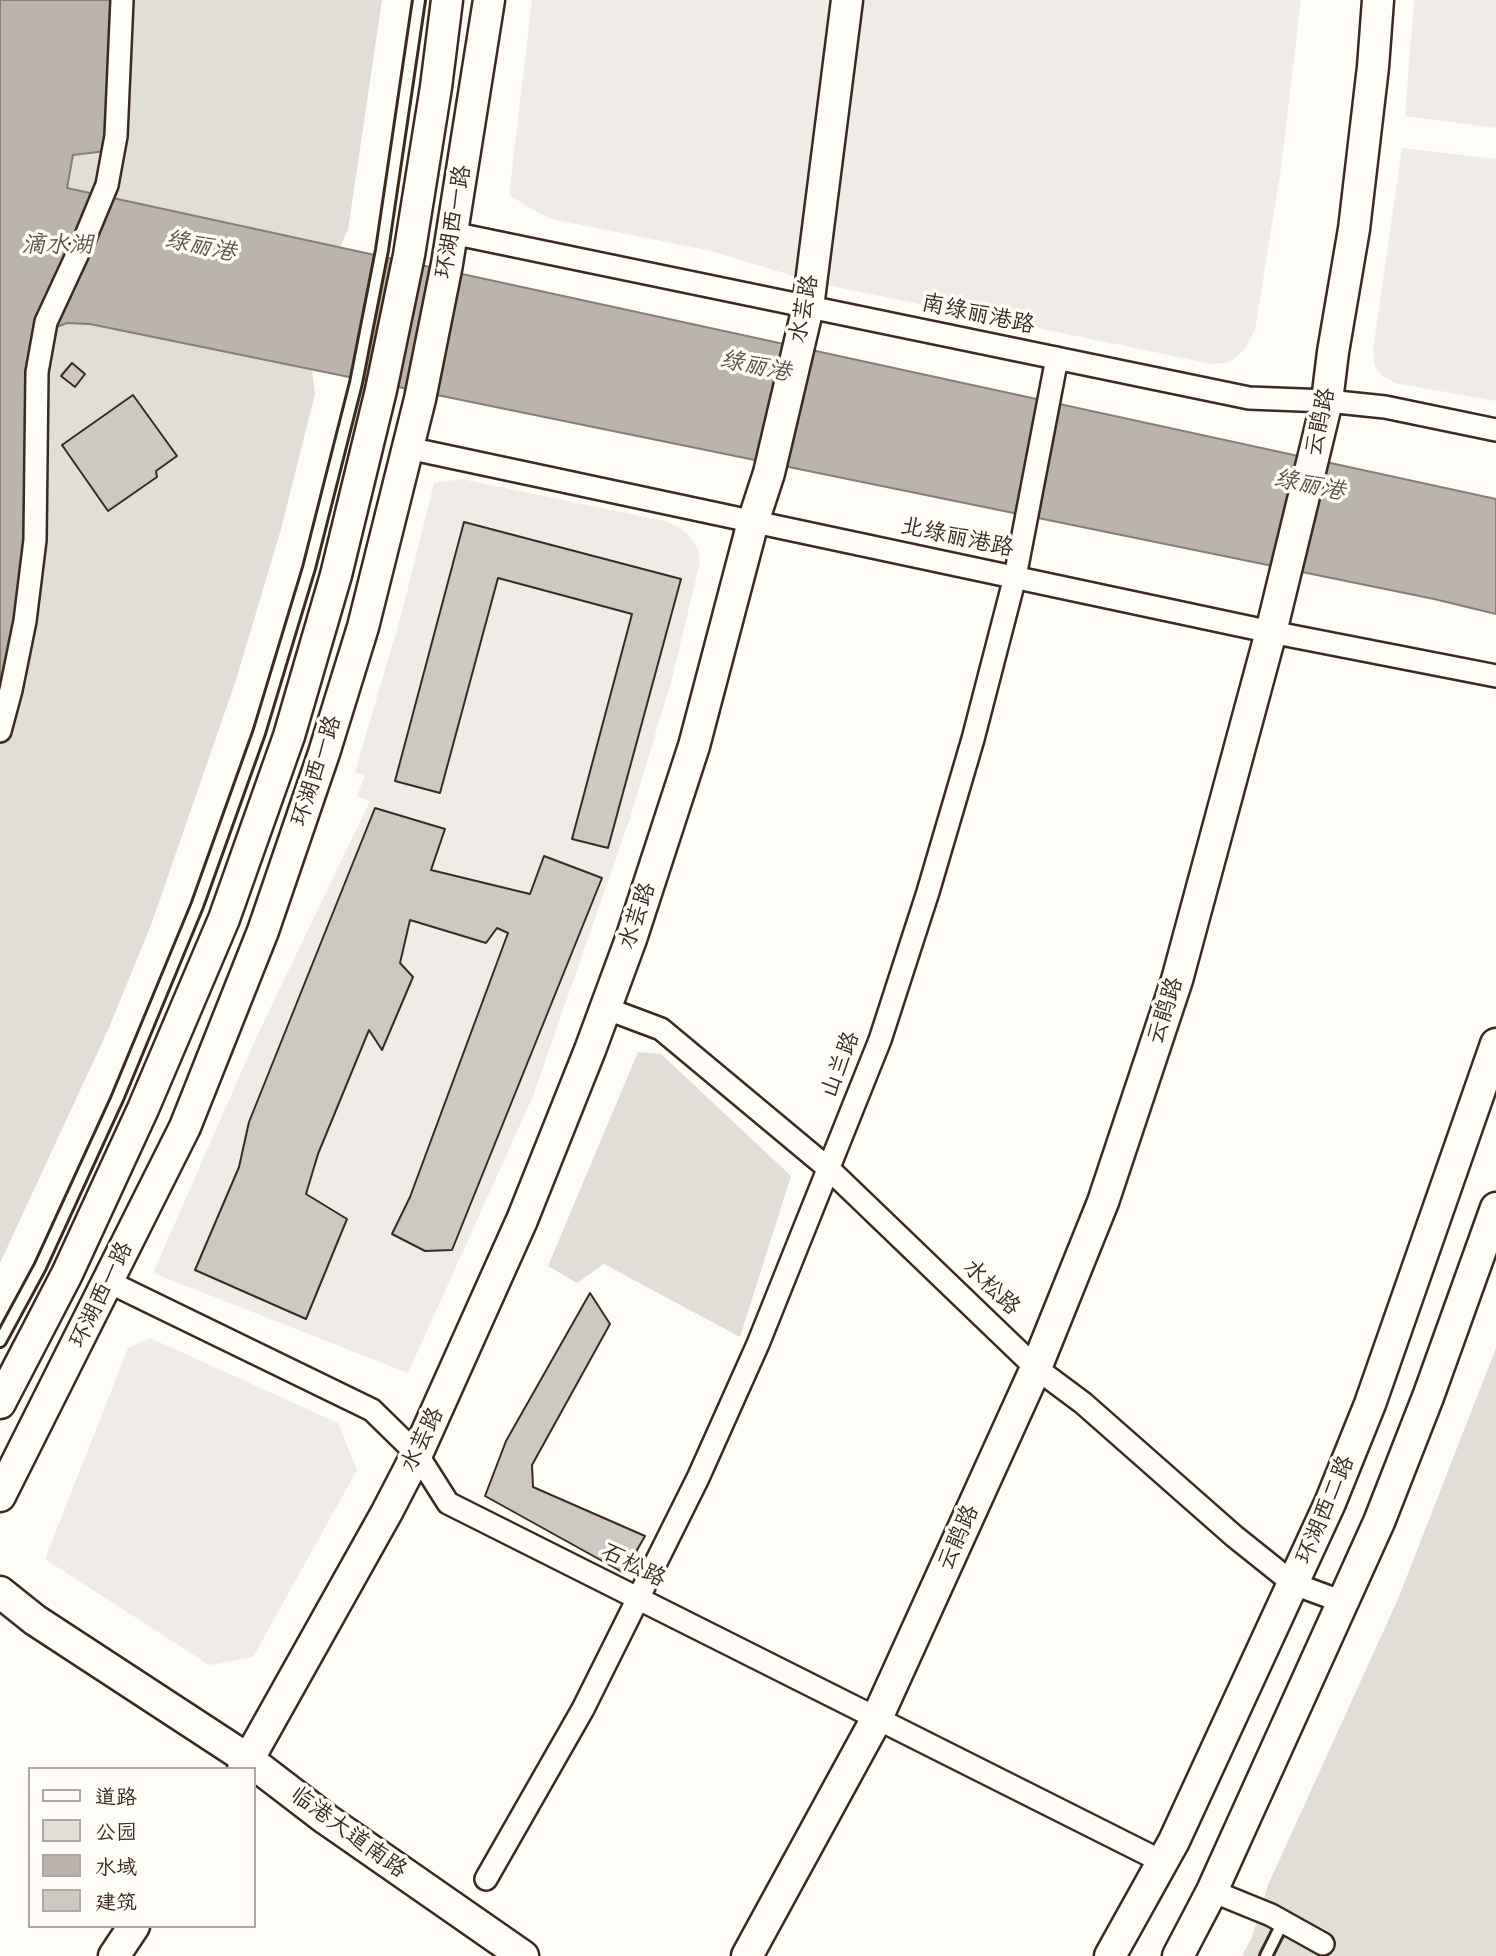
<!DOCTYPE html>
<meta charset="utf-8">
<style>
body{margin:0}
#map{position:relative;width:1496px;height:1956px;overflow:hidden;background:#fdfcf7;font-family:Itim,"LXGW WenKai TC",sans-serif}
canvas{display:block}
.legend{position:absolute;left:28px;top:1767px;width:228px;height:161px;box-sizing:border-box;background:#fdfcf7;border:2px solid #afa8a0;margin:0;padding:9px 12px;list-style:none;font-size:21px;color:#3b2a1e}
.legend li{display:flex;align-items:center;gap:14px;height:35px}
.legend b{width:35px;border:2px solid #afa8a0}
</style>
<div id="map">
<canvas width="1496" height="1956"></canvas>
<ul class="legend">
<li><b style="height:9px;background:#fdfcf7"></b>道路</li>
<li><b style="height:19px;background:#e1ded7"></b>公园</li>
<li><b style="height:19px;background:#bbb4ad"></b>水域</li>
<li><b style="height:19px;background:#cdc8c2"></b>建筑</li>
</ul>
</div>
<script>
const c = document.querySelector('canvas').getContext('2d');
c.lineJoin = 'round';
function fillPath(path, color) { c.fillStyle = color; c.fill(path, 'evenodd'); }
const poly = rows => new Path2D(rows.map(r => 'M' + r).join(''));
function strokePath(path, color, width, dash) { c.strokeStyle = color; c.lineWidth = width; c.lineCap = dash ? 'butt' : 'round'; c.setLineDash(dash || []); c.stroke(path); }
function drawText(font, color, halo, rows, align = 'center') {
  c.font = font + ' Itim,"LXGW WenKai TC",sans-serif'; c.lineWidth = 7; c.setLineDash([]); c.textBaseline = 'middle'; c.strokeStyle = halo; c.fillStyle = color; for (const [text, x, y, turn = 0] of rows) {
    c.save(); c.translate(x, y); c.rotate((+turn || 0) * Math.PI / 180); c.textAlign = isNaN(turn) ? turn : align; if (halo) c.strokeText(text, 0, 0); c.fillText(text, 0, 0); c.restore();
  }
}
const built = poly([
 [532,0,1301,0,1281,168,1255,330,1244,350,1230,362,1213,364,817,283,711,251,552,219,535,211,509,195],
 [1414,0,1496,0,1496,128,1405,116],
 [1402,148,1496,159,1496,401,1395,383,1382,376,1374,364,1373,350],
 [462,479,664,521,677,526,690,536,698,549,700,562,672,679,629,821,533,1096,408,1373,153,1273,258,1034,370,801,357,796,365,775,355,772,402,612,434,483],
 [150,1338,338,1423,357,1470,253,1657,209,1665,45,1559,128,1348]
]);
const green = poly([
 [112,0,382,0,348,230,340,247,67,188,73,155],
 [67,323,90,324,312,370,315,394,281,529,236,680,151,925,108,1030,0,1263,0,693,25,538,28,359,38,341,49,330],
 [638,1052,661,1054,791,1176,740,1337,604,1264,577,1283,548,1266],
 [1496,1348,1496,1956,1242,1956,1252,1937,1268,1885,1398,1599]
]);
const water = poly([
 [0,0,112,0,106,151,73,155,67,188,1496,499,1496,614,1434,599,90,324,67,323,49,330,38,341,28,359,25,538,16,616,0,693,0,0]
]);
const building = poly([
 [72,363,85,374,75,387,61,376,72,363],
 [133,395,177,456,156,471,157,477,108,511,62,445,133,395],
 [464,522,681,579,608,848,572,839,632,614,498,578,440,793,395,781,464,522],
 [375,808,445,829,431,870,530,894,544,856,602,878,452,1250,425,1251,392,1234,410,1197,508,933,497,928,486,943,410,920,400,963,413,977,382,1050,369,1030,318,1154,306,1194,347,1219,306,1319,195,1270,239,1167,249,1122,375,808],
 [590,1293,610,1324,532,1465,533,1487,645,1536,624,1573,485,1496,506,1441,590,1293]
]);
const lane = poly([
 [0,1341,40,1267,117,1099,197,906,259,733,309,568,356,383,382,250,419,0],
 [1266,1956,1283,1922]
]);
const street = poly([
 [452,233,1249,398,1327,401,1385,407,1496,430],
 [408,448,1271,632,1496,676],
 [0,731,11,690,25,621,35,540,37,372,46,322,85,238,107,185,116,136,122,0],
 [605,1008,661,1029,829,1169,1036,1368,1083,1403,1234,1536,1294,1584,1343,1602],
 [109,1282,372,1410,417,1454,448,1503,1163,1862],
 [486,1879,583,1709,698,1478,758,1344,880,1040,928,892,973,739,1015,577,1057,358],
 [1212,1891,1271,1915,1323,1944]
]);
const secondary = poly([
 [0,1403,67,1274,143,1109,224,919,289,736,336,575,381,390,409,255,436,87,447,0],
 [0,1496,185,1127,263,931,324,753,363,627,420,399,447,264,489,0],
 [0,1592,35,1620,249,1760,326,1819,523,1956],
 [243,1769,387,1512,417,1454,522,1220,590,1050,631,939,694,746,753,522,769,473,808,307,847,0],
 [114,1956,134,1926],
 [747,1956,877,1718,1036,1368,1103,1202,1177,980,1271,632,1327,401,1333,352,1354,229,1373,67,1378,0],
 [1110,1956,1174,1841,1330,1503,1370,1404,1496,1044],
 [1178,1956,1212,1891,1379,1522,1428,1397,1496,1208]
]);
const streetNames = [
 ["环湖西一路",454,222,-80],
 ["水芸路",805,309,-79],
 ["南绿丽港路",978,315,12],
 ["云鹃路",1321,422,-78],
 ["北绿丽港路",957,538,12],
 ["环湖西一路",317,771,-72],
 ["水芸路",638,916,-71],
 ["云鹃路",1166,1011,-72],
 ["山兰路",841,1065,-69],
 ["水松路",991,1288,44],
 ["环湖西一路",102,1295,-64],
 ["水芸路",423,1440,-64],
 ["环湖西二路",1326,1510,-67],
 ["云鹃路",959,1538,-66],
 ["石松路",633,1566,27],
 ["临港大道南路",348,1833,36]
];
const waterNames = [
 ["滴水湖",57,246],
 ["绿丽港",200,247,12],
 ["绿丽港",755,367,12],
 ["绿丽港",1309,486,12]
];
fillPath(built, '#efece7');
fillPath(green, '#e1ded7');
fillPath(water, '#bbb4ad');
strokePath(water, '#887d74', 2);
fillPath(building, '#cdc8c2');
strokePath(building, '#3b2a1e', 2);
strokePath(lane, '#3b2a1e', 16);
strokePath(street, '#3b2a1e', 26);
strokePath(secondary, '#3b2a1e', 35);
strokePath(lane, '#fdfcf7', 10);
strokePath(street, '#fdfcf7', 21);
strokePath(secondary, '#fdfcf7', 30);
drawText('23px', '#3b2a1e', '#fdfcf7', streetNames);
drawText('italic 24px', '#615349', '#fdfcf7', waterNames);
</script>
